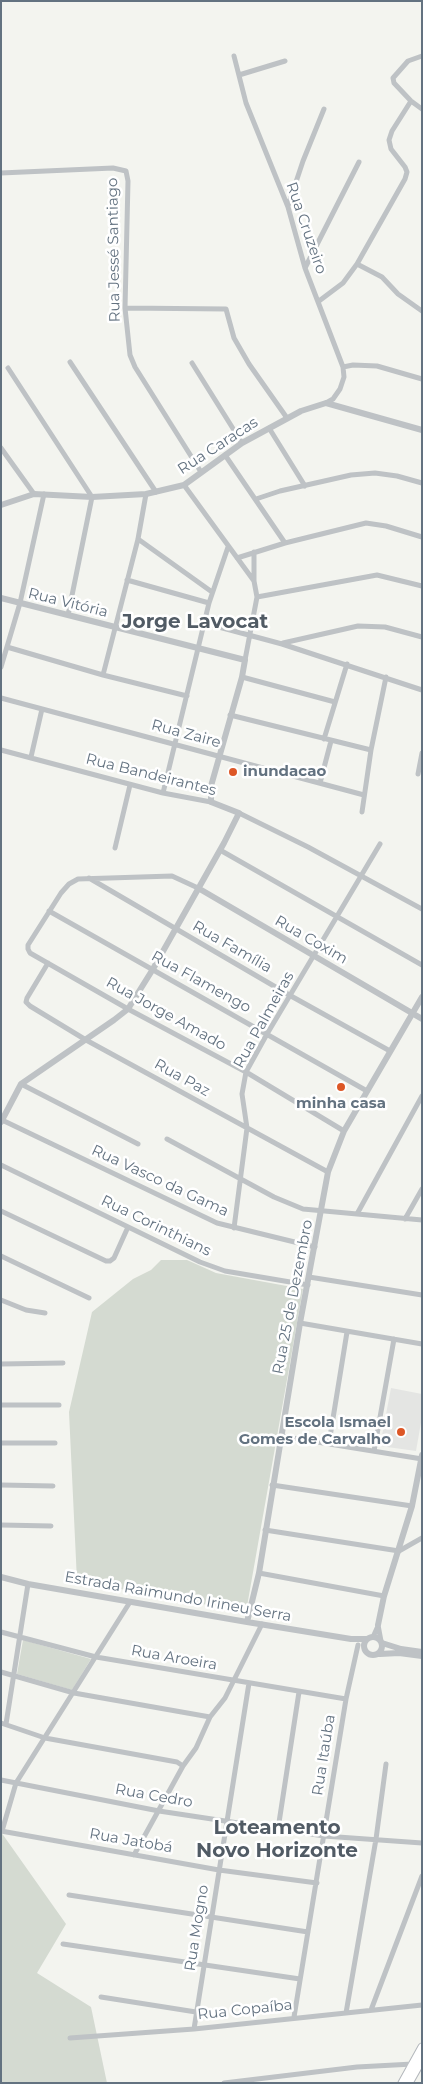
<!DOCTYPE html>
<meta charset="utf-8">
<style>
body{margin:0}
#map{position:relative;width:423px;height:2084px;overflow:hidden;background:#f3f4ef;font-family:Montserrat,sans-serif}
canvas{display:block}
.frame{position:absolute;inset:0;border:2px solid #637280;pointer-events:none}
</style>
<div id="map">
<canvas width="423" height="2084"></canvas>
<div class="frame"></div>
</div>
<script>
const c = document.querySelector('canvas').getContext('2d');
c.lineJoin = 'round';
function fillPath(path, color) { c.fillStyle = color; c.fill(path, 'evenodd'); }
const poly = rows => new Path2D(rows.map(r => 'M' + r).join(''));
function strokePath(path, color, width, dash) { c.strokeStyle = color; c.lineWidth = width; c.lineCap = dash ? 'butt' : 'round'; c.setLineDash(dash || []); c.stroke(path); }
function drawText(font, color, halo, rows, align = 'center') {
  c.font = font + ' Montserrat,sans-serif'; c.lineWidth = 5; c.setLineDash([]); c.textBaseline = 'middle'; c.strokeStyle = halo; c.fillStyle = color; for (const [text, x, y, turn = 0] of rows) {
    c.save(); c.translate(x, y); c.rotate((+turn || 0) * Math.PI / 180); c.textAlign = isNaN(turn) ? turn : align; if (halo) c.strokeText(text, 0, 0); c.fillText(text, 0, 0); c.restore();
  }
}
const built = poly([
 [391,1388,422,1394,422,1417,416,1451,380,1446]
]);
const green = poly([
 [161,1260,187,1260,216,1273,303,1289,246,1612,77,1581,69,1412,92,1312,133,1279,151,1270],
 [23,1640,91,1659,72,1690,17,1674],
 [1,1832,66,1924,37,1973,91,2007,107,2083,1,2083]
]);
const minor = poly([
 [234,56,246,103,288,207,305,268,343,367,344,377,340,389,333,399,326,403],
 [422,56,408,61,393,78,394,83,411,101,422,109],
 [239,75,285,61],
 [1,173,113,168,126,171,128,181,125,308,130,355,135,367,201,472],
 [288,206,303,161,324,109],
 [357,264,382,277,398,294,422,311],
 [305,268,359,162],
 [319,301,343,283,357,264,405,179,407,172,405,167,391,149,389,140,392,131,411,101],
 [125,308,226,309,234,338,249,364,287,418],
 [70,362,156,492],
 [192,363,242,443],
 [343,367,353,365,377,366,422,379],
 [8,368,92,497,68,615],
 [269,428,305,486],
 [1,448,34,494],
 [225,455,285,543],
 [184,485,254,581],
 [256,499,280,491,351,475,375,473,397,476,422,483],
 [138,539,212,592],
 [237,558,285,543,366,523,386,526,422,537],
 [127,580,209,603],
 [257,597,377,575,422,586],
 [204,623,282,644,422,690],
 [283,643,358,626,385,627,422,637],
 [7,647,103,675,187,696],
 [245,660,257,597,254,581,254,552],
 [1,667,20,603,44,494],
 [103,675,138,539,146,494],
 [242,677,335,702],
 [1,698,364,795],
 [230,715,371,750],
 [324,739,347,664],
 [1,750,163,793,211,802],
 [31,757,42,709],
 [418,774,422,753],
 [320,783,331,741],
 [163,793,209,603,228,547],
 [362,812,371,750,386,677],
 [239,813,308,847,422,909],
 [115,848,130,785],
 [220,850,422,965],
 [89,878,291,996,390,1051],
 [198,888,172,876,78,879,69,884,61,893,28,945,28,949,30,953,128,1009,246,1072,344,1131],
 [49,911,367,1091],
 [48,963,27,998,26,1002,30,1006,86,1040,328,1172],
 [21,1084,138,1144],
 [2,1120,217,1223,315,1247],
 [167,1139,274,1197,303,1209,422,1220],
 [1,1165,200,1262,225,1271,308,1285],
 [1,1211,106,1261,110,1261,114,1258,128,1227],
 [357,1214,422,1096],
 [405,1219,422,1189],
 [234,1228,247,1128,242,1094,246,1072,267,1034,380,844],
 [1,1256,89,1298],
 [309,1277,422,1295],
 [1,1300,26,1310,45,1313],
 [300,1323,422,1344],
 [1,1364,63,1363],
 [1,1405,59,1405],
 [280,1436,422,1459],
 [1,1443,55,1443],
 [329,1443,347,1332],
 [374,1451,394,1339],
 [1,1485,53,1486],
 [272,1485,412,1506],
 [1,1525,51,1526],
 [265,1530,399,1551,422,1538],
 [259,1573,384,1596],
 [378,1625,381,1641],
 [1,1632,96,1657,346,1699],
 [373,1637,378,1626],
 [1,1672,74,1693,210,1717],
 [1,1723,45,1738,177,1762,183,1766],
 [6,1724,28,1584],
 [1,1780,159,1811,278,1829,324,1836,422,1843],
 [278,1829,299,1692],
 [1,1831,219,1870,317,1883],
 [2,1831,16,1783,130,1602],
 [134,1855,183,1766,196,1748,210,1717,225,1698,262,1624],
 [69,1895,308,1932],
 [63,1944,300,1979],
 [101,1997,196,2012],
 [371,2010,422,1876],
 [346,2013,376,1839,386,1764],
 [294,2017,346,1699,358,1645],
 [194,2029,249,1683],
 [70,2038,194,2029,422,2005],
 [224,2083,357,2067,413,2064]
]);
const tertiary = poly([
 [1,505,34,494,92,497,146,494,184,485,242,443,301,411,326,403,422,430],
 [1,598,245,660,242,677,211,786,211,802,239,813,224,843,153,969,128,1009,114,1020,21,1084,1,1122],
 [198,888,422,1019],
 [1,1577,28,1584,247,1622,351,1639,367,1639],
 [247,1622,259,1573,300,1323,328,1172,344,1131,422,997],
 [378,1625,384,1596,412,1506,422,1455],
 '364 1646a9 9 0 1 1 18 0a9 9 0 1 1-18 0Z',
 [382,1643,401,1649,422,1652],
 [380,1654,399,1653,422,1656]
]);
const secondary = poly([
 [402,2083,422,2047],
 [409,2083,422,2060]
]);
const markers = [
 [233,772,5,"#dd5726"],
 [341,1087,5,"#dd5726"],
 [401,1432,5,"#dd5726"]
];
const streetNames = [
 ["Rua Cruzeiro",306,228,71],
 ["Rua Jessé Santiago",114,250,-91],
 ["Rua Caracas",218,446,-33],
 ["Rua Vitória",68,603,14],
 ["Rua Zaire",186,734,15],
 ["Rua Bandeirantes",151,775,14],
 ["Rua Coxim",311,940,30],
 ["Rua Família",232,947,30],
 ["Rua Flamengo",201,982,29],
 ["Rua Jorge Amado",166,1014,29],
 ["Rua Palmeiras",264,1020,-61],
 ["Rua Paz",182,1078,29],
 ["Rua Vasco da Gama",160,1181,25],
 ["Rua Corinthians",156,1226,26],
 ["Rua 25 de Dezembro",293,1297,-79],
 ["Estrada Raimundo Irineu Serra",178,1597,10],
 ["Rua Aroeira",174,1658,10],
 ["Rua Itaúba",324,1755,-81],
 ["Rua Cedro",154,1796,10],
 ["Rua Jatobá",131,1841,10],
 ["Rua Mogno",197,1928,-81],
 ["Rua Copaíba",245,2010,-6]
];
const poiNames = [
 ["inundacao",243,772],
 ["minha casa",341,1104,"center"],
 ["Escola Ismael",391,1423,"right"],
 ["Gomes de Carvalho",391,1440,"right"]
];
const districtNames = [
 ["Jorge Lavocat",195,622],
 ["Loteamento",277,1828],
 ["Novo Horizonte",277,1851]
];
fillPath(built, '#e4e5e3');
fillPath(green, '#d4dad1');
strokePath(secondary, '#b3b7bc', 9);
strokePath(minor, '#bec2c5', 5);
strokePath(tertiary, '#bec2c5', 6);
strokePath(secondary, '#fff', 7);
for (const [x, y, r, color] of markers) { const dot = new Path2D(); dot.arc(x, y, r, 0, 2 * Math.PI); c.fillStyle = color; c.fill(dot); strokePath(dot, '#fff', 2); }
drawText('15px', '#637280', '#fff', streetNames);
drawText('bold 15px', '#637280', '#fff', poiNames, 'left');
drawText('bold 20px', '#515b65', '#fff', districtNames);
</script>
